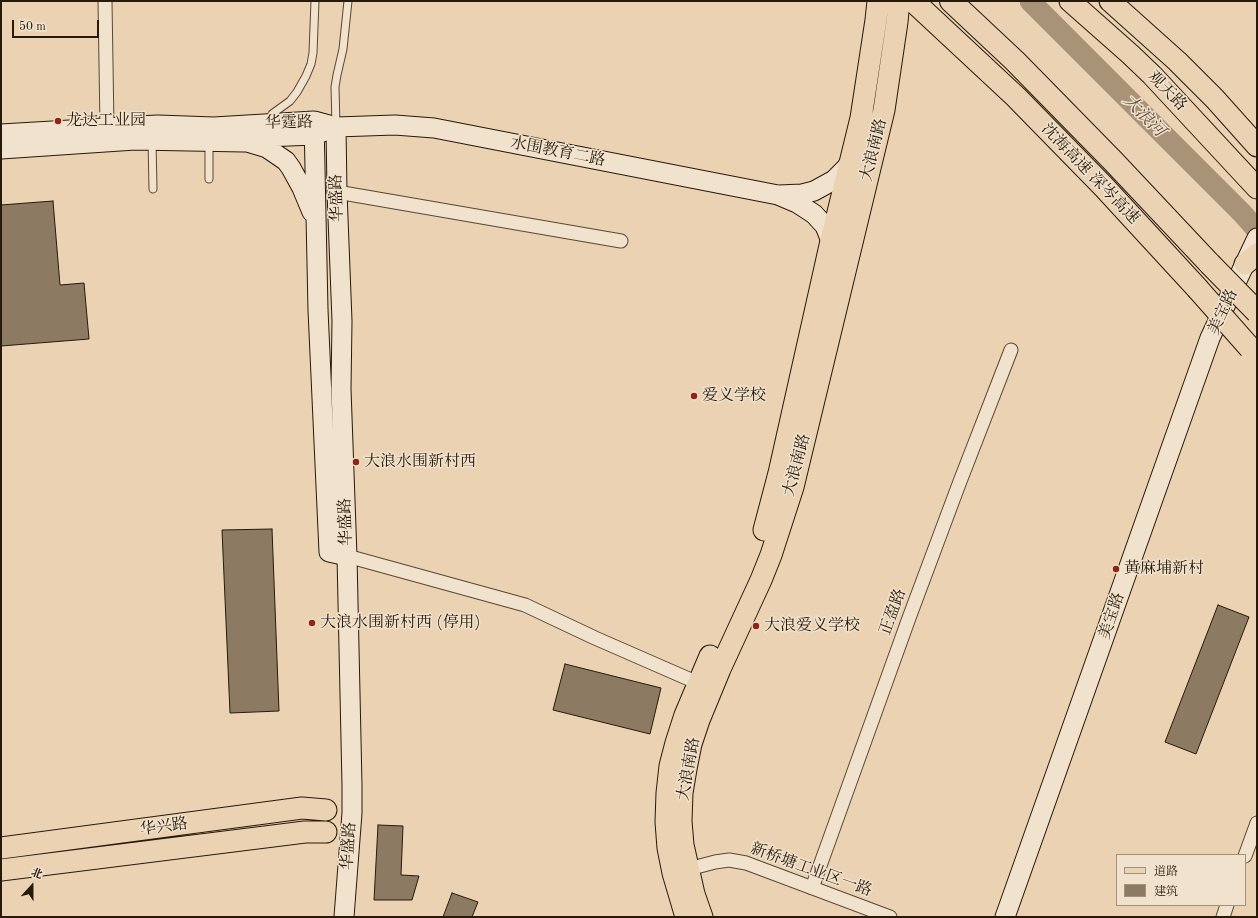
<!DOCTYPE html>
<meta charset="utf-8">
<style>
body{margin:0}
#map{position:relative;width:1258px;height:918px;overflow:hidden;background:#ead2b2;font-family:"Old Standard TT","Noto Serif SC",serif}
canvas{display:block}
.frame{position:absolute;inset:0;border:2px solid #271a0b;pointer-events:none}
.legend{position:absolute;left:1116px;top:854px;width:130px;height:52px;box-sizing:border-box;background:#f1e2cd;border:1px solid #a0927f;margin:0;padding:5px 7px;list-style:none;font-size:12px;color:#271a0b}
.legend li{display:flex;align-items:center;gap:8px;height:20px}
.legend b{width:20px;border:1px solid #a0927f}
.north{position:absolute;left:12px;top:866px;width:40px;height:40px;-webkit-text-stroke:3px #f1e2cd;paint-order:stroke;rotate:21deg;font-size:11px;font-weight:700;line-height:16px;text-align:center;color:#271a0b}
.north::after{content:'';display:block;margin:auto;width:14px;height:18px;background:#271a0b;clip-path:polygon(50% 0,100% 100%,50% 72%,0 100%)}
.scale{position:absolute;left:12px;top:20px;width:87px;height:18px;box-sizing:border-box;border:2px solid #271a0b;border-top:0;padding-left:5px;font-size:12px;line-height:14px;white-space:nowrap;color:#271a0b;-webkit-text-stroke:3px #f1e2cd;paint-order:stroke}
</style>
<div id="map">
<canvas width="1258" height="918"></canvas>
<div class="frame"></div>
<ul class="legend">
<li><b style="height:5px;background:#ead2b2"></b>道路</li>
<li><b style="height:11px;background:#8c7a62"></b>建筑</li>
</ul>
<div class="north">北</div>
<div class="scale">50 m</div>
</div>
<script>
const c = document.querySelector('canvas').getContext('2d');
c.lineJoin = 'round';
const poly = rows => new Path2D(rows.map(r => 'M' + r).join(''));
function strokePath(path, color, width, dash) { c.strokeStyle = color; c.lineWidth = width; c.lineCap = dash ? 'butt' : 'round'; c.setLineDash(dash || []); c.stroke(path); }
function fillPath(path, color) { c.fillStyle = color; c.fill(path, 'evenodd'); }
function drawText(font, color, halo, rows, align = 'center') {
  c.font = font + ' "Old Standard TT","Noto Serif SC",serif'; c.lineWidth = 3; c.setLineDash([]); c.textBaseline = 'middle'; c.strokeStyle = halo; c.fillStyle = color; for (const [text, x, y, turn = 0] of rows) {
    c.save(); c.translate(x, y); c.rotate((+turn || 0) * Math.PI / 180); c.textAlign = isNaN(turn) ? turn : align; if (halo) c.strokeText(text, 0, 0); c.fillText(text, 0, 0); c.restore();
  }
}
const river = poly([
 [1030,1,1242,213,1257,230]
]);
const building = poly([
 [53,201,60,285,84,283,89,339,1,346,1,205,53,201],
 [272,529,279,711,230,713,222,530,272,529],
 [1218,605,1249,617,1196,754,1165,742,1218,605],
 [565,664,661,688,650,734,553,710,565,664],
 [378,825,403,826,401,875,419,876,412,900,374,900,378,825],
 [452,893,478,902,472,917,443,917,452,893]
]);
const lane = poly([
 [270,123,272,114,290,101,297,92,306,76,311,64,313,53,315,1],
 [336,126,335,87,337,75,343,49,348,1],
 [152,141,153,189],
 [209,141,209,179]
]);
const street = poly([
 [105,1,107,127],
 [337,192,621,241],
 [347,556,525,605,595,638,698,683],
 [1245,856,1257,823],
 [681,871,715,862,729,860,746,863,890,917],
 [812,888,909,618,959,484,1011,350],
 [1223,917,1227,905]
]);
const secondary = poly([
 [314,121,318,310,329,552,347,556],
 [336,127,337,192,342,321,341,389,347,556,352,785,352,813,344,917],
 [1,134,138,126,158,125,214,127,314,121,336,127,395,125,434,128,778,195,797,203,814,214,825,226,831,241],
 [247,142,267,148,286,161,291,168,302,188,312,212],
 [1,149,135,140,244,142,263,137,315,135,325,131],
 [779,195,802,194,814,191,834,180,846,168,851,161],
 [1005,917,1210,338,1257,238]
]);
const primary = poly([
 [1070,1,1130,54,1152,75,1257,188],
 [1110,1,1177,61,1215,99,1257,146],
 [1245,264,1257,254],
 [764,530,779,473,831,241,861,118,876,20,878,1],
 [1,848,302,808,326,810],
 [1,870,305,832,326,832],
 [686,917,673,873,668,848,666,822,667,793,670,766,676,743,685,715,710,656],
 [702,917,694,894,683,845,681,821,682,793,686,769,691,744,699,720,720,669,761,580,771,555,793,487,884,110,897,22,899,1]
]);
const highway = poly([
 [913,1,1016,97,1104,187,1197,288],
 [951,1,1015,61,1114,162,1210,264]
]);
const highwayBridge = poly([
 [1210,264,1257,312],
 [1197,288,1250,348]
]);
const markers = [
 [58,121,4,"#8f2418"],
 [694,396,4,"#8f2418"],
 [356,462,4,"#8f2418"],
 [1116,569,4,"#8f2418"],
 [312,623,4,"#8f2418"],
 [756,626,4,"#8f2418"]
];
const streetNames = [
 ["观天路",1167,91,46],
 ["华霆路",289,123,-1],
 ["大浪南路",874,150,-76],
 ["水围教育二路",558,152,11],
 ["沈海高速 深岑高速",1090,174,46],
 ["华盛路",337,198,-92],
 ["美宝路",1223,312,-65],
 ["大浪南路",797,465,-75],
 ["华盛路",346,522,-92],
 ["正盈路",893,612,-70],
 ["美宝路",1112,616,-71],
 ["大浪南路",689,769,-80],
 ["华兴路",164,827,-8],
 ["华盛路",349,846,-86],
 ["新桥塘工业区一路",811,870,20]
];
const poiNames = [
 ["龙达工业园",66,121],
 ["爱义学校",702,396],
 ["大浪水围新村西",364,462],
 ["黄麻埔新村",1124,569],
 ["大浪水围新村西 (停用)",320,623],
 ["大浪爱义学校",764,626]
];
const waterNames = [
 ["大浪河",1144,116,45]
];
strokePath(river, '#a89379', 21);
fillPath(building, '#8c7a62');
strokePath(building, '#271a0b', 1);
strokePath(lane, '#584835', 9);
strokePath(street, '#584835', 15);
strokePath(secondary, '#271a0b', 21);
strokePath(primary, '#271a0b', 23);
strokePath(highway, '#271a0b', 24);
strokePath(lane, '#f1e2cd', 7);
strokePath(street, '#f1e2cd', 13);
strokePath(secondary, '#f1e2cd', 19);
strokePath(primary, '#ead2b2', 21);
strokePath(highway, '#ead2b2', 22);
strokePath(highwayBridge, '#271a0b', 24, []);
strokePath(highwayBridge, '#ead2b2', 22);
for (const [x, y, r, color] of markers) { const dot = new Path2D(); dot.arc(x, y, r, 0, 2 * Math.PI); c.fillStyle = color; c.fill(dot); strokePath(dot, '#f1e2cd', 1.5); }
drawText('16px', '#271a0b', '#f1e2cd', streetNames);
drawText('16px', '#271a0b', '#f1e2cd', poiNames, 'left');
drawText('italic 17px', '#5b4a37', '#f1e2cd', waterNames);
</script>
